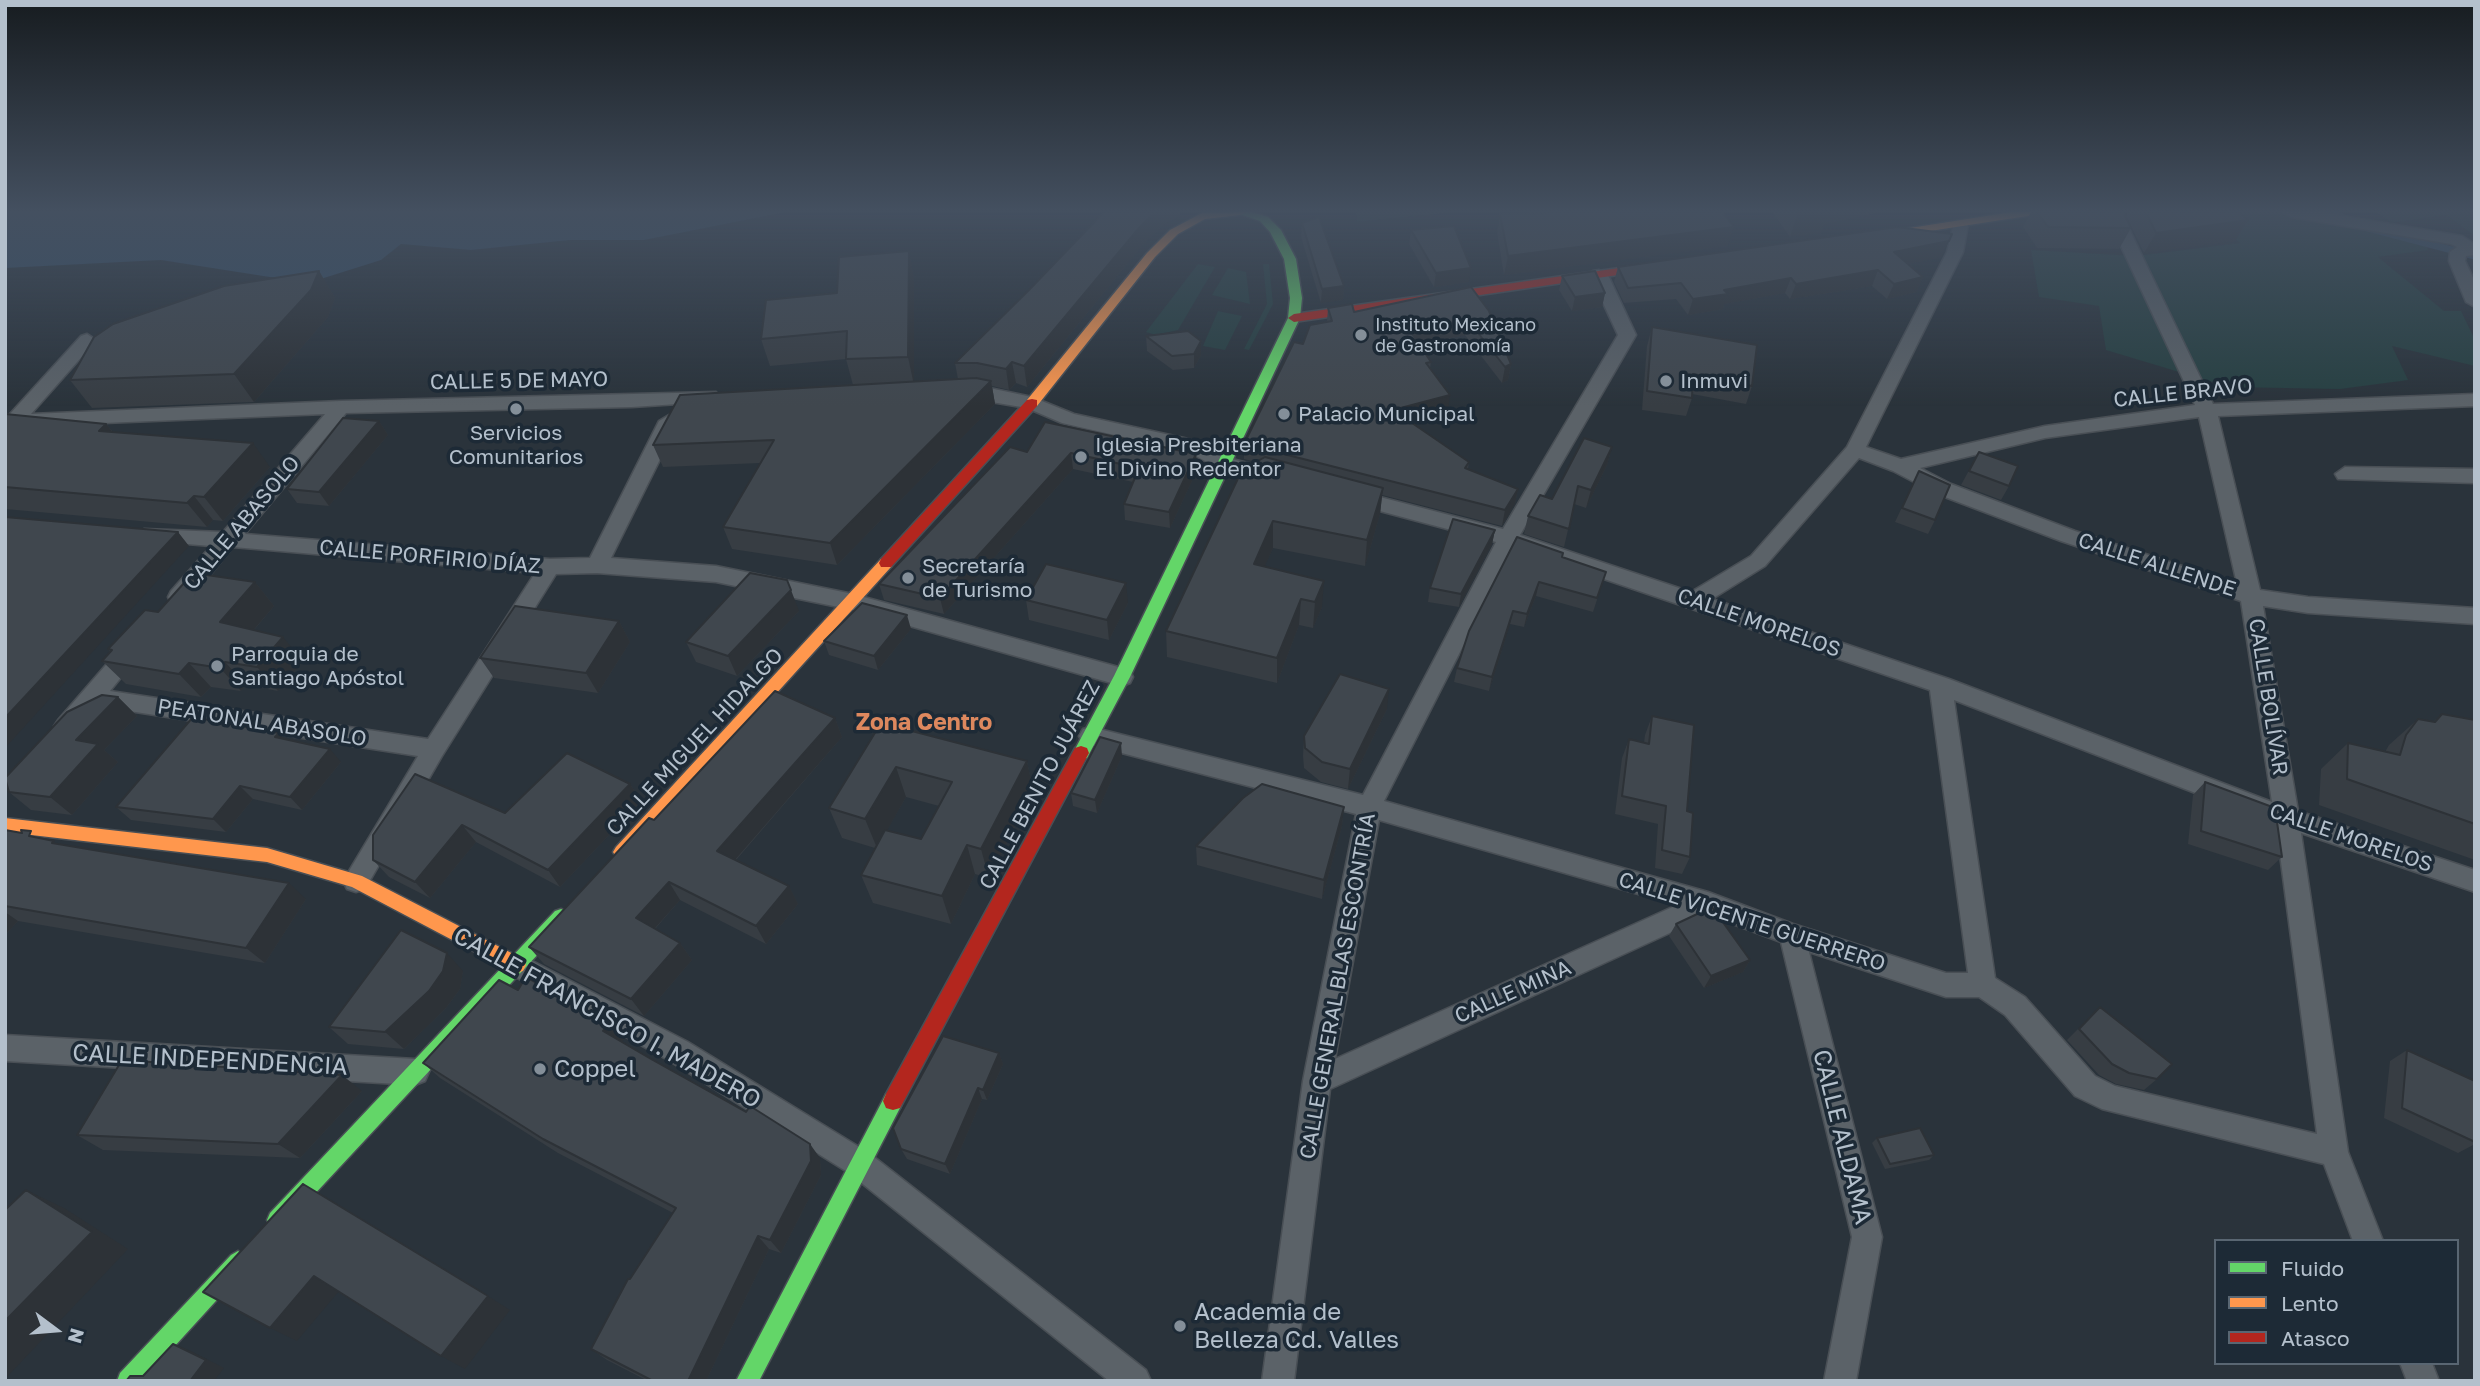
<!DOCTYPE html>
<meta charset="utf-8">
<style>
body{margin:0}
#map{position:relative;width:2480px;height:1386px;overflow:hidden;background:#2a333b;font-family:"Golos Text",sans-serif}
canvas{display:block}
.frame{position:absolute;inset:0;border:7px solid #b4c0cc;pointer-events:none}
.legend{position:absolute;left:2214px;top:1239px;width:245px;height:126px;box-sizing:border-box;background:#1d2a36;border:2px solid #596672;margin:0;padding:9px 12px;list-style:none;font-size:21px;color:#b4c0cc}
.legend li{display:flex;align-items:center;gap:14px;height:35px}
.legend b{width:35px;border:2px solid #596672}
.north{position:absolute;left:21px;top:1295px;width:70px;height:70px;-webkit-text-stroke:5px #1d2a36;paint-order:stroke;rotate:106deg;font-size:19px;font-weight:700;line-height:28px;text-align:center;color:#b4c0cc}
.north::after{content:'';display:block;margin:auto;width:24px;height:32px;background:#b4c0cc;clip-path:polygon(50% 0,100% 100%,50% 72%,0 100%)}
</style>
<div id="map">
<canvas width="2480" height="1386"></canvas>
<div class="frame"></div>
<ul class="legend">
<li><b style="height:9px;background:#63d668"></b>Fluido</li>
<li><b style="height:9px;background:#ff974d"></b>Lento</li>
<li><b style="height:9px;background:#b3261e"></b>Atasco</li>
</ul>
<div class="north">N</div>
</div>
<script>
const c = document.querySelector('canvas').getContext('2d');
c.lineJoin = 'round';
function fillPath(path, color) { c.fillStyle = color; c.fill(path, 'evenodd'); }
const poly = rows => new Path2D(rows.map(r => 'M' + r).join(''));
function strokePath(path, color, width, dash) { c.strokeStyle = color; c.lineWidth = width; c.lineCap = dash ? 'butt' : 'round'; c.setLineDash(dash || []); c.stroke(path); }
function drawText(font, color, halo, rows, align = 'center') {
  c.font = font + ' "Golos Text",sans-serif'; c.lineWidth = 7; c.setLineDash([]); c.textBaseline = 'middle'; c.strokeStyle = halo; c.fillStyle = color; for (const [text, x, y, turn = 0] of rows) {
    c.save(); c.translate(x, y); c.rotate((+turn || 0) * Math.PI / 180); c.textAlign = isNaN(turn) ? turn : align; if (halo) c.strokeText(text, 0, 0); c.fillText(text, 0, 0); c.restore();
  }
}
const green = poly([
 [1356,212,1455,212,1357,222],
 [2204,212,2281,212,2424,237,2428,250,2378,257,2444,311,2461,311,2475,340,2475,366,2392,346,2408,380,2340,389,2229,387,2106,350,2099,306,2039,297,2031,250,2136,256,2240,243],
 [2376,212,2475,212,2475,236,2446,215,2392,223],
 [1198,264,1215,267,1178,330,1156,335,1146,332],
 [1263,264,1269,264,1273,304,1249,350,1244,349,1267,304],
 [1228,268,1246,272,1250,304,1212,295],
 [1218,311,1242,316,1225,350,1203,346]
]);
const water = poly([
 [5,212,786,212,644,240,570,240,471,250,401,244,381,260,308,283,161,260,5,268]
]);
const stream = poly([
 [2331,212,2346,219],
 [2368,228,2475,256]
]);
const street = poly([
 [2105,212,2121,212,2213,404,2475,394,2475,406,2218,416,2260,590,2308,597,2475,608,2475,624,2308,613,2263,606,2298,811,2475,870,2475,892,2301,833,2348,1152,2383,1241,2353,1241,2324,1164,2102,1109,2075,1096,2005,1015,1979,997,1946,997,1809,952,1882,1237,1856,1381,1824,1381,1852,1237,1781,942,1709,915,1330,1089,1294,1381,1262,1381,1303,1081,1356,814,1091,745,1083,743,1079,736,1083,729,1091,727,1363,795,1496,542,1346,502,1343,497,1353,490,1503,529,1618,335,1590,275,1593,271,1599,270,1608,275,1636,335,1520,535,1691,592,1751,556,1847,447,1947,252,1954,222,1960,220,1968,225,1963,252,1866,447,1901,459,2045,426,2195,405,2105,212],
 [2199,417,2237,584,2075,531,1951,484,1920,468,2045,438,2199,417],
 [1859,458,1893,471,1937,494,2061,541,2241,601,2272,802,1949,679,1712,599,1765,566,1859,458],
 [1513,548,1930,690,1968,973,1946,973,1793,924,1708,892,1384,801,1513,548],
 [1954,700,2276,824,2317,1134,2115,1086,2095,1076,2025,997,1995,978,1954,700],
 [1379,820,1677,905,1335,1059,1379,820],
 [2283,212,2320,212,2462,236,2475,244,2475,255,2466,256,2465,261,2475,282,2475,307,2466,302,2449,261,2450,252,2457,247,2451,244,2291,217,2283,212],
 [87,334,96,340,93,344,31,414,341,401,716,392,718,396,716,400,709,402,632,407,346,413,245,534,550,559,590,558,659,421,669,415,679,421,611,558,716,566,853,594,1122,668,1130,671,1133,677,1130,683,1122,686,853,610,716,582,597,573,556,574,442,756,365,889,356,892,347,889,343,881,418,756,97,706,74,732,66,735,58,732,54,726,58,720,125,643,133,641,141,643,144,649,110,691,428,739,535,573,233,547,187,603,171,603,168,597,171,591,211,546,151,541,144,539,141,534,144,529,223,532,325,414,5,427,5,415,9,415,81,336,87,334],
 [963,386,980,386,1032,397,1074,414,1202,442,1232,459,1279,471,1282,476,1272,483,1219,469,1189,452,1062,423,1027,408,956,396,954,392,963,386],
 [2345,467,2475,469,2475,483,2338,479,2335,474,2345,467],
 [517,953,688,1042,869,1153,1146,1370,1151,1381,1109,1381,849,1173,668,1060,508,973,504,965,508,957,517,953],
 [5,1035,415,1059,425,1063,429,1072,425,1081,415,1085,5,1061,5,1035],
 [2400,1363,2432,1363,2439,1381,2407,1381,2400,1363]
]);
const fast = poly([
 [1234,212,1252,212,1268,217,1281,230,1296,259,1302,298,1300,318,1130,677,1087,758,1081,760,1075,758,1073,753,1114,676,1288,318,1290,298,1284,259,1270,232,1260,221,1234,212],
 [561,909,567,911,570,917,567,923,284,1227,277,1230,270,1227,267,1220,270,1213,555,911,561,909],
 [893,1092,900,1094,903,1101,900,1108,759,1381,736,1381,886,1094,893,1092],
 [238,1251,245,1255,249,1262,245,1269,143,1381,117,1381,120,1373,231,1255,238,1251]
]);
const slow = poly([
 [1246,212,1240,215,1205,219,1178,234,1155,257,1037,406,1027,406,1027,400,1147,253,1170,230,1202,213,1246,212],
 [2012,212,2040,212,2034,215,1878,239,1872,236,1878,233,2012,212],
 [886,558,893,563,891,567,628,857,622,859,616,857,613,852,616,847,881,559,886,558],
 [5,818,267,848,362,876,523,959,526,965,523,971,517,973,511,971,352,887,267,862,5,832,5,818]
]);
const jam = poly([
 [1662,262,1666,264,1666,268,1294,322,1288,318,1294,314,1662,262],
 [1032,399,1037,400,1037,406,891,567,881,567,879,563,881,559,1027,400,1032,399],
 [1081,746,1087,748,1089,753,900,1108,893,1110,886,1108,883,1101,886,1094,1075,748,1081,746]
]);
const wall = poly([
 [1529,212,1722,212,1728,246,1504,275,1497,233,1500,214,1529,214],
 [1772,212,1879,212,1823,225,1821,233,1790,237],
 [2031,212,2123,212,2131,228,2119,249,2037,248,2023,227],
 [2128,212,2238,212,2248,220,2235,241,2144,253,2126,216],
 [1180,216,1163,225,1140,248,1027,387,1016,383,1009,390,992,386,995,404,837,565,732,549,723,527,760,463,663,467,653,445,853,385,846,359,770,366,761,339,909,251,914,279,914,381,958,379,955,363,1029,290],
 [1302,223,1344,286,1343,300,1321,303,1301,237],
 [1411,230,1469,282,1434,287,1409,244],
 [1942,257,1908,264,1923,277,1916,292,1887,299,1872,286,1790,299,1785,293,1724,304,1723,309,1688,315,1676,299,1624,303,1614,282,1618,267],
 [319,271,335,298,328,317,254,402,92,408,70,380],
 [1562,276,1605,293,1602,307,1572,311,1559,290],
 [1471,287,1511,364,1508,380,1502,383,1465,335,1420,345,1431,362,1430,368,1448,411,1409,421,1469,462,1468,469,1518,489,1515,504,1502,526,1382,495,1380,514,1365,566,1273,548,1264,567,1322,607,1313,628,1299,625,1277,683,1167,657,1166,631,1256,462,1244,459,1244,444,1303,344,1327,322,1328,308,1354,312],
 [1652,327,1752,386,1746,404,1692,394,1692,398,1686,416,1642,410,1647,346],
 [1146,336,1201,341,1201,355,1194,368,1173,370,1147,351],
 [5,414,106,424,113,432,270,467,223,521,213,520,207,527,5,509],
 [379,421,388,435,329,506,297,503,287,489],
 [1612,447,1607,465,1586,508,1574,504,1564,547,1524,534,1528,516,1552,499],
 [1027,452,1196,454,1197,470,1170,528,1125,520,1124,504,1133,482,1073,469,944,614,884,600,879,584],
 [1979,452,2009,486,2001,500,1961,485],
 [1919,471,1935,520,1928,534,1895,522],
 [1495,530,1492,544,1459,607,1428,602,1430,588],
 [1562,557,1606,572,1593,612,1536,596,1524,627,1510,624,1489,691,1454,682,1457,668],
 [255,582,274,606,254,630,303,661,278,691,246,685,241,691,211,687,201,697,126,684,102,661,110,652,108,649,158,612],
 [1026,600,1128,603,1109,640,1029,620],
 [799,611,737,676,696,662,686,642],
 [619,621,630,642,598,693,494,678,480,658],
 [911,629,878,670,829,655,824,641],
 [118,697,137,716,104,750,118,762,72,815,31,810,9,792],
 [1387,709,1348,789,1321,782,1304,768,1303,756,1304,736],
 [2442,714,2475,720,2475,860,2319,805,2321,769,2348,743,2385,752,2389,745,2418,719,2433,722],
 [1652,716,1687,811,1690,857,1682,874,1655,868,1658,824,1615,814,1622,758,1629,739,1644,743,1645,735],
 [835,718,842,737,736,860,789,886,798,904,766,944,680,900,655,929,680,943,692,960,644,1016,544,964,529,947],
 [881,723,1027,761,1033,791,989,878,975,874,951,924,873,903,861,875,875,848,842,838,829,808],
 [906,797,939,806,921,839,887,830],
 [279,733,284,739,341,762,302,810,253,799,226,832,131,820,116,807],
 [1122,756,1097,813,1073,806,1071,793],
 [2205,782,2282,857,2268,870,2188,844,2193,795],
 [630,784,641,801,560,887,476,842,430,898,389,877,373,860,373,835,505,813],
 [1344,807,1342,826,1322,899,1197,865,1196,846],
 [5,830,39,838,58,844,306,899,265,963,18,921,7,933,5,933],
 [1676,924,1750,960,1743,972,1704,988,1669,936],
 [463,971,460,989,446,1008,404,1049,348,1044,329,1027],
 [518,990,610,1023,624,1039,621,1041,820,1158,821,1175,781,1253,769,1249,706,1381,648,1381,607,1360,591,1349,630,1279,673,1213,558,1153,440,1078,423,1063],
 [2100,1007,2157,1079,2144,1090,2116,1084,2099,1075,2067,1040],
 [2407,1050,2475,1081,2475,1144,2458,1153,2384,1118,2390,1061],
 [999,1053,1003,1064,987,1100,982,1099,950,1174,907,1159,901,1149],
 [362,1091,300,1158,103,1150,77,1135],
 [1877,1138,1934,1155,1929,1160,1885,1169,1872,1143]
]);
const shadedWall = poly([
 [1155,212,1180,212,1180,216,1163,225,1140,248,1027,387,1024,366,1139,228],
 [1798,212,1879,212,1823,225,1821,233,1790,237],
 [2248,220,2235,241,2144,253,2156,233],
 [1734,227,1728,246,1504,275,1508,256],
 [1949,241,1942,257,1888,268,1894,252],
 [909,251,914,279,914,385,908,357],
 [1471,268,1469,282,1434,287,1436,273],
 [1878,270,1872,286,1790,299,1796,284],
 [319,271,335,298,328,317,254,402,234,374],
 [1923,277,1916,292,1887,299,1894,284],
 [1791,278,1785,293,1724,304,1723,309,1688,315,1693,299,1724,290],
 [1344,286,1343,300,1321,303,1322,289],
 [1605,293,1602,307,1572,311,1575,297],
 [1467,319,1465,335,1409,347,1411,332],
 [1201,341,1201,355,1194,368,1194,354],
 [1012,362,1016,383,1009,390,1006,369],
 [1511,364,1508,380,1502,383,1505,367],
 [991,381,995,404,837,565,830,543],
 [1450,395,1448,411,1391,426,1393,410],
 [379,421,388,435,329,506,319,492],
 [106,424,126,448,99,431],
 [253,443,270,467,223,521,204,497],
 [1612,447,1607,465,1586,508,1591,490],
 [1071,453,1073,469,944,614,940,598],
 [1196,454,1197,470,1170,528,1169,512],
 [1383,488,1380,514,1365,566,1367,540],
 [1518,489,1515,504,1502,526,1505,510],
 [194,496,213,520,207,527,187,503],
 [1273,521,1273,548,1254,590,1254,564],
 [1495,530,1492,544,1459,607,1461,594],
 [178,532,189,546,5,748,5,718],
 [1324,581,1322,607,1313,628,1315,602],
 [255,582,274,606,240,646,220,622],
 [1539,582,1536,596,1524,627,1527,614],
 [1126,583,1128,603,1109,640,1107,620],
 [791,590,799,611,737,676,728,656],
 [1301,599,1299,625,1277,683,1277,658],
 [1513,611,1510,624,1489,691,1492,677],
 [907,615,911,629,878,670,874,656],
 [619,621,630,642,598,693,586,673],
 [283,637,303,661,278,691,257,667],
 [225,662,246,685,241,691,220,668],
 [189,663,211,687,201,697,179,674],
 [1389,689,1387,709,1348,789,1350,769],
 [118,697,137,716,104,750,118,762,72,815,50,797,76,740],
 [835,718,842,737,727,869,717,851],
 [279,733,291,746,275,737],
 [1121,743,1122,756,1097,813,1095,800],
 [330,749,341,762,302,810,290,797],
 [1027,761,1033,791,989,878,981,849],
 [896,767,906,797,877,848,865,819],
 [630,784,641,801,560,887,548,870],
 [240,786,253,799,226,832,213,819],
 [1344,807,1342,826,1322,899,1324,880],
 [462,825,476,842,430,898,415,882],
 [967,845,975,874,951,924,942,896],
 [669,882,680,900,648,936,636,918],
 [289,883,306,899,265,963,246,948],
 [789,886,798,904,766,944,756,926],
 [5,912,18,921,7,933,5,932],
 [680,943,692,960,644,1016,631,999],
 [447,953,463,971,460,989,446,1008,404,1049,385,1032],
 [1750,960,1743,972,1704,988,1711,976],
 [610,1023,624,1039,617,1047,603,1031],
 [999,1053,1003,1064,987,1100,983,1090],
 [342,1075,362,1091,300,1158,278,1144],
 [978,1088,982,1099,950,1174,945,1164],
 [810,1144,820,1158,821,1175,781,1253,770,1240],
 [26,1190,64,1208,128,1249,5,1379,5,1321],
 [758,1236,769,1249,706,1381,688,1381],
 [314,1276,340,1290,297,1341,270,1328],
 [488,1296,510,1310,465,1369,441,1356],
 [173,1344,191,1351,224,1368,214,1381,190,1381]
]);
const building = poly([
 [1104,212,1155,212,1139,228,1024,366,1012,362,1006,369,977,363,955,363,1029,290,1104,212],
 [1544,212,1722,212,1734,227,1508,256,1500,214,1545,213,1544,212],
 [2037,212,2123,212,2131,228,2048,227,2037,212],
 [2146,212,2238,212,2248,220,2156,233,2146,212],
 [1319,217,1344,286,1322,289,1302,223,1319,217],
 [1454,226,1471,268,1436,273,1411,230,1454,226],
 [1897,227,1952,234,1949,241,1894,252,1923,277,1894,284,1878,270,1796,284,1791,278,1724,290,1728,294,1693,299,1681,283,1628,288,1618,267,1897,227],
 [909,251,908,357,846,359,847,331,761,339,766,300,837,293,839,257,909,251],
 [319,271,311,290,234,374,70,380,94,337,113,324,224,286,319,271],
 [1595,271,1605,293,1575,297,1562,276,1595,271],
 [1471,287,1489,311,1511,364,1505,367,1467,319,1411,332,1431,362,1426,363,1450,395,1393,410,1469,462,1465,468,1518,489,1505,510,1244,444,1294,342,1303,344,1310,325,1332,321,1328,308,1352,304,1354,312,1471,287],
 [1652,327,1757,345,1752,386,1693,374,1692,398,1647,391,1652,327],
 [1188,331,1201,341,1194,354,1172,356,1146,336,1188,331],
 [976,378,991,381,830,543,723,527,774,440,653,445,680,395,976,378],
 [5,414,106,424,99,431,253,443,204,497,194,496,187,503,5,487,5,414],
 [343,418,379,421,319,492,287,489,343,418],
 [1045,422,1196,454,1169,512,1124,504,1139,468,1071,453,940,598,879,584,1010,447,1027,452,1045,422],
 [1584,438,1612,447,1591,490,1578,486,1569,529,1528,516,1540,495,1552,499,1584,438],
 [1979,452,2018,466,2009,486,1969,471,1979,452],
 [1265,457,1383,488,1367,540,1273,521,1254,564,1324,581,1315,602,1301,599,1277,658,1166,631,1242,470,1265,457],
 [1919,471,1950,485,1935,520,1902,508,1919,471],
 [5,517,178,532,5,718,5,517],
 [1453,519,1495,530,1461,594,1430,588,1453,519],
 [1517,537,1563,553,1562,557,1606,572,1597,598,1539,582,1527,614,1513,611,1492,677,1457,668,1469,631,1517,537],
 [1046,564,1126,583,1107,620,1026,600,1046,564],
 [193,573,255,582,220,622,283,637,257,667,225,662,220,668,189,663,179,674,102,661,112,650,108,649,145,610,158,612,193,573],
 [750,573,787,580,791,590,728,656,686,642,750,573],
 [862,603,907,615,874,656,824,641,862,603],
 [515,606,619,621,586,673,480,658,515,606],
 [1340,674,1389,689,1350,769,1322,762,1305,748,1304,736,1340,674],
 [775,691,835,718,717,851,789,886,756,926,669,882,636,918,680,943,631,999,529,947,649,818,654,820,775,691],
 [102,695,118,697,76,740,98,744,50,797,9,792,5,778,67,712,102,695],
 [2442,714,2475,720,2475,824,2347,779,2348,743,2400,755,2406,735,2418,719,2435,722,2442,714],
 [1652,716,1694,725,1687,811,1693,813,1690,857,1662,850,1666,806,1622,796,1629,739,1649,744,1652,716],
 [193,717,279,733,275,737,330,749,290,797,240,786,213,819,116,807,193,717],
 [881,723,1027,761,981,849,967,845,942,896,861,875,885,830,921,839,952,782,896,767,865,819,829,808,881,723],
 [1100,737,1121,743,1095,800,1071,793,1100,737],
 [567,753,630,784,548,870,462,825,415,882,373,860,373,835,415,774,505,813,567,753],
 [2205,782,2275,808,2282,857,2201,831,2205,782],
 [1262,784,1344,807,1324,880,1196,846,1243,798,1262,784],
 [5,830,22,833,21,830,31,831,29,836,54,841,52,843,289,883,246,948,5,906,5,830],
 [1712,907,1750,960,1711,976,1676,924,1712,907],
 [401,930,447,953,443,971,429,991,385,1032,329,1027,401,930],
 [526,977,610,1023,603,1031,651,1059,746,1112,750,1106,810,1144,811,1161,770,1240,758,1236,688,1381,653,1381,591,1349,628,1279,630,1279,676,1208,543,1139,423,1063,499,980,518,990,526,977],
 [2100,1007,2172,1064,2157,1079,2129,1073,2112,1064,2079,1029,2100,1007],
 [943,1036,999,1053,983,1090,978,1088,945,1164,901,1149,893,1128,943,1036],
 [2407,1050,2475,1081,2475,1142,2402,1108,2407,1050],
 [122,1060,342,1075,278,1144,77,1135,122,1060],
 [1920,1128,1934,1155,1890,1164,1877,1138,1920,1128],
 [303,1184,488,1296,441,1356,314,1276,270,1328,203,1292,303,1184],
 [26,1190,92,1232,5,1321,5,1210,26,1190],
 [173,1344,206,1360,190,1381,126,1381,130,1376,143,1376,173,1344]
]);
const markers = [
 [1361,335,7,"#848f99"],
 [1666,381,7,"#848f99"],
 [516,409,7,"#848f99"],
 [1284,414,7,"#848f99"],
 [1081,457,7,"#848f99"],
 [908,578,7,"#848f99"],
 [217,666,7,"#848f99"],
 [540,1069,7,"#848f99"],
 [1180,1326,7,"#848f99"]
];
const farPoinames = [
 ["Instituto Mexicano",1375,325],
 ["de Gastronomía",1375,346]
];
const streetNames = [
 ["CALLE 5 DE MAYO",519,381,-1],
 ["CALLE BRAVO",2183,393,-6],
 ["CALLE ABASOLO",242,523,-50],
 ["CALLE PORFIRIO DÍAZ",430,557,5],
 ["CALLE ALLENDE",2157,565,18],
 ["CALLE MORELOS",1759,623,19],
 ["CALLE BOLÍVAR",2268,697,81],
 ["PEATONAL ABASOLO",262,723,9],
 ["CALLE MIGUEL HIDALGO",695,742,-47],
 ["CALLE BENITO JUÁREZ",1040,785,-62],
 ["CALLE MORELOS",2351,838,19],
 ["CALLE VICENTE GUERRERO",1752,922,18],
 ["CALLE GENERAL BLAS ESCONTRÍA",1338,986,-80],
 ["CALLE MINA",1513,992,-24]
];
const poiNames = [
 ["Inmuvi",1680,381],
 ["Palacio Municipal",1298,414],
 ["Servicios",516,433,"center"],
 ["Comunitarios",516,457,"center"],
 ["Iglesia Presbiteriana",1095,445],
 ["El Divino Redentor",1095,469],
 ["Secretaría",922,566],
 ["de Turismo",922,590],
 ["Parroquia de",231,654],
 ["Santiago Apóstol",231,678]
];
const neighbourhoodNames = [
 ["Zona Centro",924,723]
];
const nearStreetnames = [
 ["CALLE FRANCISCO I. MADERO",607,1018,29],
 ["CALLE INDEPENDENCIA",210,1060,3],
 ["CALLE ALDAMA",1842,1137,76]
];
const nearPoinames = [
 ["Coppel",554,1069],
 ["Academia de",1194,1312],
 ["Belleza Cd. Valles",1194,1340]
];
fillPath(green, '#274042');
fillPath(water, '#354e66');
strokePath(stream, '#354e66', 7);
strokePath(street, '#494f55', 3);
strokePath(fast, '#494f55', 3);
strokePath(slow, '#494f55', 3);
strokePath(jam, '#494f55', 3);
fillPath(street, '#5b6268');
fillPath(fast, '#63d668');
fillPath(slow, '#ff974d');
fillPath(jam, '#b3261e');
fillPath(wall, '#373d43');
fillPath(shadedWall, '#2d3237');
fillPath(building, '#40474e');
strokePath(building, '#2d3237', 2);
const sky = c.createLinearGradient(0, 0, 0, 406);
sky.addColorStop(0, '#171c20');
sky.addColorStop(0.52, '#445060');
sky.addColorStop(1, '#44506000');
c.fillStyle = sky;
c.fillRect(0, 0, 2480, 406);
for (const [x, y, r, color] of markers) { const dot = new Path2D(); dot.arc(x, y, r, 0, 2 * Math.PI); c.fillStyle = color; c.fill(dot); strokePath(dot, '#1d2a36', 2.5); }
drawText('18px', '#b4c0cc', '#1d2a36', farPoinames, 'left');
drawText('21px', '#b4c0cc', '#1d2a36', streetNames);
drawText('21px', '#b4c0cc', '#1d2a36', poiNames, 'left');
drawText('bold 23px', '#dd885e', '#1d2a36', neighbourhoodNames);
drawText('24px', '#b4c0cc', '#1d2a36', nearStreetnames);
drawText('24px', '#b4c0cc', '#1d2a36', nearPoinames, 'left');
</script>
